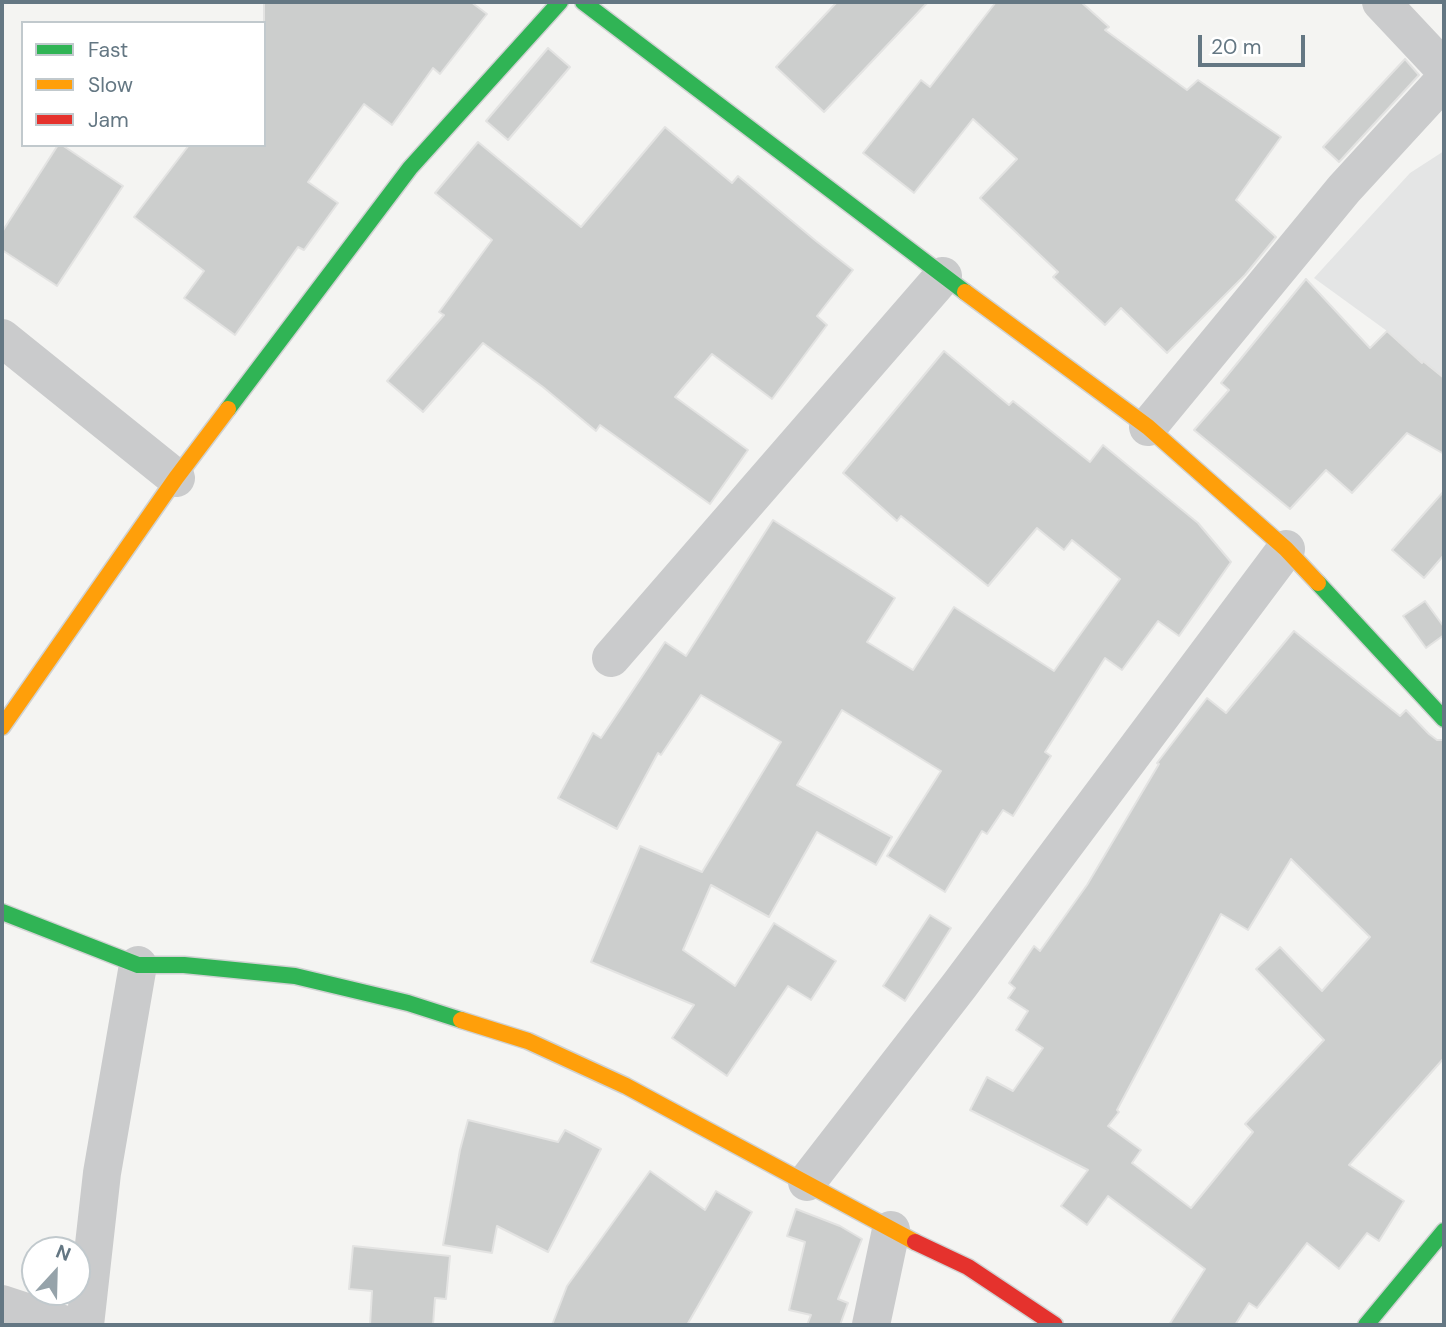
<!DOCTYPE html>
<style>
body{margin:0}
#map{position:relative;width:1446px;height:1327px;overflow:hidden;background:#f4f4f2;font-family:"DM Sans",sans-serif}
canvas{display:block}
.frame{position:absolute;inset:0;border:4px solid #647783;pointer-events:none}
.legend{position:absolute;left:21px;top:21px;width:245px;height:126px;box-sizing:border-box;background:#fff;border:2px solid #c1c9cd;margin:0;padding:9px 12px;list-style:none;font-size:21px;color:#647783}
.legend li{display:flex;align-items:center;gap:14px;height:35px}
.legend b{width:35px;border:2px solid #c1c9cd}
.north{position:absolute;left:21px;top:1236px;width:70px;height:70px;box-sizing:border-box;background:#fff;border:2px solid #c1c9cd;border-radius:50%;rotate:22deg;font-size:19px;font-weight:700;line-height:28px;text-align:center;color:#647783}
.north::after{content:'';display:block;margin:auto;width:24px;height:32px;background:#96a3aa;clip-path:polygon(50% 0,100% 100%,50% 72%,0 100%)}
.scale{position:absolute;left:1198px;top:35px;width:107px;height:32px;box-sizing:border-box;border:4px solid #647783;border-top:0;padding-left:9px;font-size:21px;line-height:24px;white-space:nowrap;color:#647783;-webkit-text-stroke:5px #fff;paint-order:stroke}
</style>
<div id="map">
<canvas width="1446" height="1327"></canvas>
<div class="frame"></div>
<ul class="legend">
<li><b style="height:9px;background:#30b455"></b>Fast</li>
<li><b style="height:9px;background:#ff9f0a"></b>Slow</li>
<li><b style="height:9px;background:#e5322d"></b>Jam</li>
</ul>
<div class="north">N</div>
<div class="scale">20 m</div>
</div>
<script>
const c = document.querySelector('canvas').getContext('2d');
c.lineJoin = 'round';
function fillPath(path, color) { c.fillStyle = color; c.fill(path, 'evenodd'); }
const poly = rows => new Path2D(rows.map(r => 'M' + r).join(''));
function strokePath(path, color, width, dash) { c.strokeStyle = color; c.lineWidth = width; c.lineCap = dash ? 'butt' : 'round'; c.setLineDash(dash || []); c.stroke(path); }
const built = poly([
 [1444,151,1444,378,1416,358,1387,331,1314,278,1410,173]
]);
const building = poly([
 [264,2,471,2,487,14,440,74,433,68,392,125,364,104,308,182,338,203,304,250,298,247,235,335,184,298,204,271,134,217,189,145,264,145,264,2],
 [837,2,928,2,824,112,776,67,837,2],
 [996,2,1081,2,1109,27,1105,30,1187,90,1198,80,1281,137,1236,200,1276,237,1245,275,1167,353,1121,308,1105,325,1053,277,1058,272,980,198,1017,159,973,119,914,193,863,153,921,80,930,87,996,2],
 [548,48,570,67,508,140,486,121,548,48],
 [1405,59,1419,75,1339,162,1323,147,1405,59],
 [665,127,732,183,738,176,816,241,853,270,817,316,827,325,772,399,712,354,675,397,748,450,710,504,600,425,596,431,543,387,483,343,423,412,387,381,444,315,439,312,492,240,435,193,478,142,581,227,665,127],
 [58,145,62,145,123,186,57,286,2,250,2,232,58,145],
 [1306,279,1370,348,1387,331,1422,363,1423,361,1444,378,1444,454,1407,433,1352,493,1326,470,1290,509,1194,430,1229,390,1221,383,1306,279],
 [944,351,1009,405,1013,401,1090,462,1103,445,1198,523,1231,562,1179,636,1158,621,1122,670,1105,658,1045,752,1051,756,1013,816,1003,810,987,834,982,831,945,892,887,856,941,771,842,710,797,785,892,837,876,865,817,832,769,917,711,885,683,950,735,986,774,923,836,961,811,1000,788,986,727,1076,672,1038,694,1005,591,962,640,846,702,872,781,742,701,695,661,755,658,753,617,829,558,798,593,733,601,738,665,642,686,656,773,520,895,598,867,642,913,670,954,607,1054,671,1120,579,1072,540,1064,550,1037,528,988,586,901,516,897,521,843,473,944,351],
 [1444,491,1444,555,1424,578,1392,550,1444,491],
 [1425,601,1444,627,1444,635,1426,648,1403,616,1425,601],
 [1294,631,1400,716,1406,710,1429,734,1437,740,1444,740,1444,1058,1349,1165,1404,1201,1379,1241,1367,1233,1339,1269,1307,1243,1257,1308,1249,1303,1235,1325,1169,1325,1205,1269,1108,1196,1087,1225,1061,1206,1088,1170,970,1110,987,1077,1013,1091,1043,1048,1016,1030,1028,1011,1008,998,1015,988,1009,983,1034,946,1040,951,1087,885,1159,764,1157,763,1207,698,1226,713,1294,631],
 [1291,859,1370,937,1322,991,1280,947,1256,969,1324,1040,1245,1124,1253,1132,1191,1208,1132,1163,1141,1150,1108,1126,1119,1112,1117,1110,1221,914,1248,930,1291,859],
 [930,915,951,928,905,1001,883,986,930,915],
 [468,1120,558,1142,565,1130,601,1149,548,1252,497,1226,492,1253,443,1245,460,1150,468,1120],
 [650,1171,705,1210,716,1191,752,1212,687,1325,552,1325,567,1286,650,1171],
 [796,1209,840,1226,862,1239,838,1299,848,1303,840,1325,807,1325,811,1315,789,1310,805,1242,787,1236,796,1209],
 [353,1246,450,1256,446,1299,435,1298,433,1325,370,1325,372,1291,349,1289,353,1246]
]);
const street = poly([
 [1381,2,1444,69],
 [2,338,176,478],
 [1148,427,1344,189,1444,80],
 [611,658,943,276],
 [807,1182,959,986,1286,549],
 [2,1304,66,1325],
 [85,1325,102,1173,138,965],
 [871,1325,891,1230]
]);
const fast = poly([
 [583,2,965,292],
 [228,409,410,168,560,2],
 [1318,583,1444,719],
 [2,912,138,965,184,965,295,976,408,1003,461,1020],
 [1366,1325,1444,1231]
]);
const slow = poly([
 [965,292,1148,427,1286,549,1318,583],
 [2,727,176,478,228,409],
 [461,1020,528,1041,626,1086,915,1242]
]);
const jam = poly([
 [915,1242,968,1267,1055,1325]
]);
fillPath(built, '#e4e5e5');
fillPath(building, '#cccecd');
strokePath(building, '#e3e3e2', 2);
strokePath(fast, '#d0d2d2', 19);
strokePath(slow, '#d0d2d2', 19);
strokePath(jam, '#d0d2d2', 19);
strokePath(street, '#cacbcc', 38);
strokePath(fast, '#30b455', 16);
strokePath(slow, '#ff9f0a', 16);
strokePath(jam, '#e5322d', 16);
</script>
